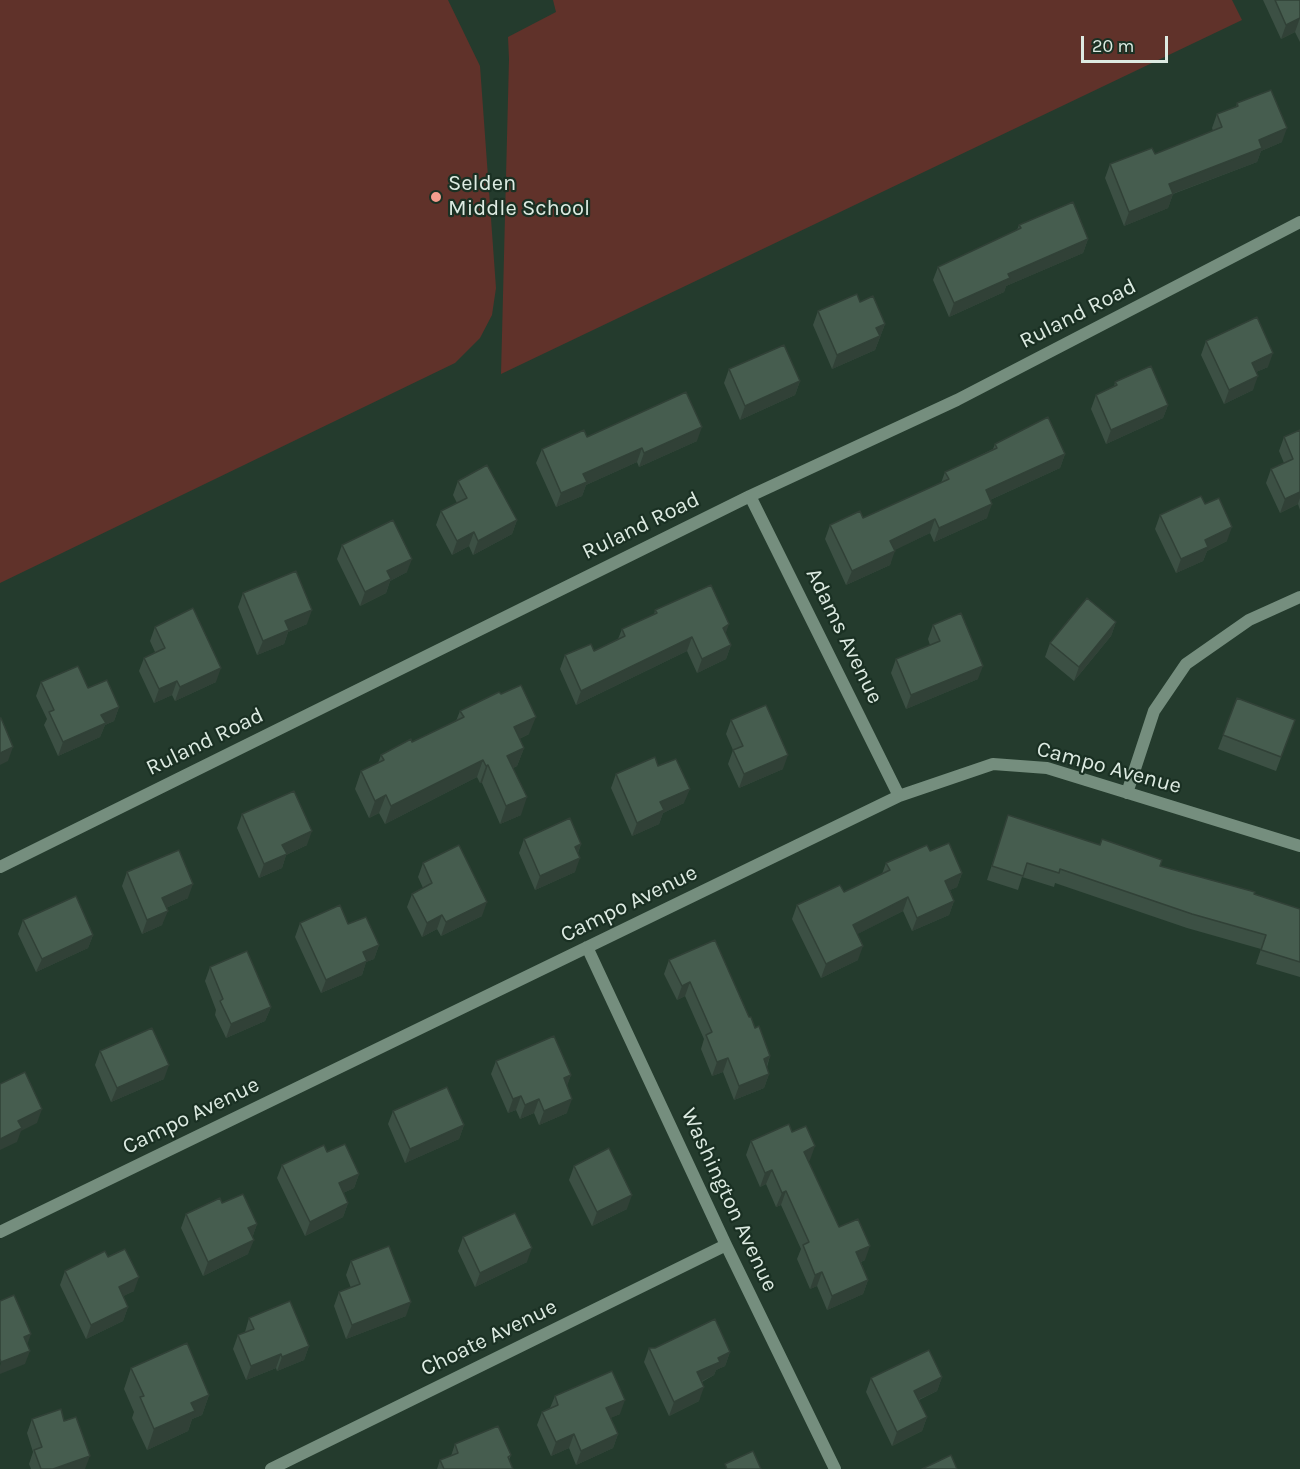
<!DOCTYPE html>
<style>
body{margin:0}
#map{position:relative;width:1300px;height:1469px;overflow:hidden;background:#243b2d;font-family:Karla,sans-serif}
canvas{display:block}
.scale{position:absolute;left:1081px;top:36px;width:87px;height:27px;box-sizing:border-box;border:3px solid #ddebe2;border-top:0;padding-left:8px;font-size:18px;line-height:21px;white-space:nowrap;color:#ddebe2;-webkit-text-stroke:4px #1a3023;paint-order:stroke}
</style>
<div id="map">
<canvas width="1300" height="1469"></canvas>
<div class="scale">20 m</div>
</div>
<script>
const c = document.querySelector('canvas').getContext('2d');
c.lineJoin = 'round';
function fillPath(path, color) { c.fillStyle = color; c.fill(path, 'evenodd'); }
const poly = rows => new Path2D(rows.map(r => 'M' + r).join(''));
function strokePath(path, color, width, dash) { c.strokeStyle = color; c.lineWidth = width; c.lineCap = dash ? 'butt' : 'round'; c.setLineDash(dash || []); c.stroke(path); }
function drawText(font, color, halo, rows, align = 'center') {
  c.font = font + ' Karla,sans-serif'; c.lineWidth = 4.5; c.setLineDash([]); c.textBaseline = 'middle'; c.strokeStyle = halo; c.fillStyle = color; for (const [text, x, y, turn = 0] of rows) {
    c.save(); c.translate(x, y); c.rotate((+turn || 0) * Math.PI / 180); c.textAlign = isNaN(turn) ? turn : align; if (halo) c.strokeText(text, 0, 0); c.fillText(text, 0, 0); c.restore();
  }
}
const green = poly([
 [0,0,448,0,480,66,496,288,492,315,480,338,455,363,0,583],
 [553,0,1232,0,1242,20,501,374,509,59,508,37,556,12]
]);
const street = poly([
 [750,496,899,796],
 [1127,793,1154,711,1186,664,1249,620,1300,597],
 [0,867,750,496,957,400,1300,222],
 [587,947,726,1245,835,1469],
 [0,1232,899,796,993,764,1047,768,1300,846],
 [271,1469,726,1245]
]);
const wall = poly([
 [1263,0,1300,0,1300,42,1295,32,1281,39],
 [1237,103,1282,142,1261,151,1257,162,1173,194,1168,208,1124,226,1105,178,1110,164,1155,154,1213,131,1212,128,1217,114,1236,107],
 [1019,225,1088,239,1083,253,1006,286,1004,292,949,317,933,280,938,267,1017,230],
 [860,302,885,324,875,350,832,369,813,325,818,311],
 [1206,341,1268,367,1256,372,1253,390,1224,404,1201,355],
 [729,369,800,381,795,395,740,420,724,383],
 [1115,382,1168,405,1163,418,1106,444,1091,409,1096,395,1114,387],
 [1300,430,1300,510,1298,504,1280,513,1266,483,1271,469,1284,463,1279,451,1284,437],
 [587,437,697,441,639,467,637,462,586,485,582,496,556,507,536,463,542,449],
 [995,444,1065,454,1060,468,990,500,987,518,934,542,930,533,894,550,890,565,846,585,825,539,830,525,863,518,941,483,945,472,993,449],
 [458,481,517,520,512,534,473,555,469,546,452,555,436,525,441,511,457,503,453,495],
 [1205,504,1227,541,1207,551,1203,561,1176,573,1155,529,1160,515],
 [342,545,407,572,390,581,386,593,360,606,337,559],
 [243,593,307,624,288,632,284,644,257,655,238,607],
 [655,610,726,634,731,645,726,659,697,673,687,651,576,705,560,669,565,655,594,651,618,639,622,629,654,615],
 [1116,622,1111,636,1074,681,1045,657,1050,643],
 [933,625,978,679,906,709,891,673,896,659,930,645,928,639],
 [155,627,216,682,175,701,172,695,154,703,139,671,144,658,155,652,150,641],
 [41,682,88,688,119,707,114,721,105,725,100,737,58,756,44,725,47,719,36,696],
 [1237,698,1295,720,1276,771,1218,749],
 [460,711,529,734,519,739,524,748,517,766,513,768,521,815,500,824,482,783,480,783,477,777,385,824,379,813,369,818,355,789,361,771,378,763,381,755,412,742,456,721],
 [731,720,783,769,739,788,728,764,733,750,726,734],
 [658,766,684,803,663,813,659,824,632,836,611,788,616,774],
 [242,814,307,845,286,855,282,868,259,878,237,828],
 [1008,815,1160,866,1300,909,1300,977,1256,964,1261,949,1187,928,1055,883,1054,887,1022,877,1018,890,987,880],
 [524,839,581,844,578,853,575,872,535,890,519,853],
 [930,851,962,873,957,887,950,890,954,901,949,915,912,931,903,911,857,934,858,960,821,978,792,919,797,905,844,892,882,874,886,863],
 [423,863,482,916,441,936,437,929,422,937,407,907,412,894,423,888,418,877],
 [127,872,188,898,166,908,162,925,142,934,122,886],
 [23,920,93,935,88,948,36,972,18,934],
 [300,923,348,924,379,945,374,959,366,962,362,975,321,993,295,937],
 [669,960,749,1017,770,1056,767,1067,769,1074,764,1088,734,1100,723,1072,712,1076,701,1049,704,1039,685,996,677,1000,664,974],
 [210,967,271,1007,265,1021,226,1038,215,1015,216,1010,205,981],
 [100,1051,164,1079,111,1102,95,1065],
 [496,1061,571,1075,567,1085,567,1113,539,1125,534,1113,520,1119,516,1110,508,1113,491,1074],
 [393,1111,464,1125,459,1139,405,1163,388,1124],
 [792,1132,810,1160,808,1161,839,1227,865,1260,861,1262,868,1280,863,1294,827,1310,817,1286,810,1289,797,1259,801,1249,781,1205,776,1207,766,1184,760,1187,746,1155,751,1141],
 [327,1152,359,1174,354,1188,343,1193,348,1203,343,1217,305,1236,277,1178,282,1165],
 [574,1166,627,1209,592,1226,569,1180],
 [222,1203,257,1224,252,1238,248,1254,203,1276,181,1228,186,1214],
 [463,1237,527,1262,475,1287,458,1251],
 [108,1257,134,1291,123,1296,128,1307,123,1321,86,1339,60,1285,65,1271],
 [351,1261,406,1316,346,1339,334,1306,339,1292,351,1288,346,1275],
 [249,1318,309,1346,304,1360,277,1371,276,1368,246,1380,233,1349,238,1335,245,1332],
 [649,1348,655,1348,730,1352,725,1366,716,1370,714,1375,702,1382,699,1401,669,1416,644,1362],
 [131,1368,209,1395,202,1415,192,1419,188,1431,147,1450,132,1418,134,1412,124,1389],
 [942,1377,937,1391,919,1400,927,1417,922,1431,892,1446,866,1392,871,1378],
 [555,1396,620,1414,610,1418,618,1434,613,1448,576,1465,569,1448,551,1456,537,1425,542,1412,550,1408],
 [32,1419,64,1421,85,1469,31,1469,29,1464,33,1452,27,1433],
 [455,1444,511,1455,509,1460,513,1469,437,1469,440,1460,451,1456]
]);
const shadedWall = poly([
 [1300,18,1295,32,1281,39,1286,25],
 [1287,128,1282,142,1261,151,1257,162,1164,197,1169,184,1259,140],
 [1173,194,1168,208,1124,226,1129,212],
 [1088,239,1083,253,1006,286,1004,292,949,317,954,303,1008,274],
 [885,324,875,350,832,369,837,355,876,328],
 [1273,353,1268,367,1246,376,1252,363],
 [1258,376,1253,390,1224,404,1229,390],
 [800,381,795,395,740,420,745,406],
 [1168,405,1163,418,1106,444,1111,430],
 [702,427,697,441,639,467,644,453],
 [642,448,637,462,586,485,582,496,556,507,561,493,583,474],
 [1065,454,1060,468,981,504,986,490],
 [1300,492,1300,498,1298,504,1280,513,1285,499],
 [992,504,987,518,934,542,939,528],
 [935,519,930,533,885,555,890,541],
 [517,520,512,534,473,555,478,541],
 [1232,527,1227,541,1207,551,1203,561,1176,573,1181,559,1205,540],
 [474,532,469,546,452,555,457,541],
 [895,551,890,565,846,585,852,571],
 [412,559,407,572,390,581,386,593,360,606,365,592,387,571],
 [312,610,307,624,288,632,284,644,257,655,263,641,285,621],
 [1116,622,1111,636,1074,681,1079,667],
 [729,624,724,638,723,628],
 [692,637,687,651,576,705,581,691],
 [731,645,726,659,697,673,702,659],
 [983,666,978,679,906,709,911,695],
 [221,668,216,682,175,701,180,687],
 [177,681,172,695,154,703,159,689],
 [119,707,114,721,105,725,100,737,58,756,63,742,101,715],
 [536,717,529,734,507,745,514,727],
 [13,747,8,761,0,765,0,753],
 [524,748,517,766,501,773,507,756],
 [788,755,783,769,739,788,744,774],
 [483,760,477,777,385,824,391,806],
 [488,765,482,783,480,783,486,766],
 [690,789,684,803,663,813,659,824,632,836,637,823,660,802],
 [386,795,379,813,369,818,375,801],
 [527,797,521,815,500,824,506,806],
 [312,831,307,845,286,855,282,868,259,878,264,864,282,845],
 [581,844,576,858,575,847],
 [580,858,575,872,535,890,540,876],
 [962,873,957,887,940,895,945,881],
 [193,884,188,898,157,912,162,898],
 [908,897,903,911,848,939,853,925],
 [954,901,949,915,912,931,917,918],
 [487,902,482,916,441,936,446,922],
 [168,911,162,925,142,934,147,920],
 [442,915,437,929,422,937,427,923],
 [93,935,88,948,36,972,42,959],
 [379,945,374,959,366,962,362,975,321,993,326,980,363,952],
 [863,946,858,960,821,978,826,964],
 [690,982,685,996,677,1000,682,986],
 [271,1007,265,1021,226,1038,231,1024],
 [770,1056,765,1070,764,1059],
 [728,1058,723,1072,712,1076,717,1062],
 [169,1065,164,1079,111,1102,117,1088],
 [769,1074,764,1088,734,1100,739,1086],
 [571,1075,566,1089,564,1078],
 [521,1096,516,1110,508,1113,513,1099],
 [539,1099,534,1113,520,1119,525,1105],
 [572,1099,567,1113,539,1125,544,1111],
 [42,1109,37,1123,21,1131,17,1142,0,1150,0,1139,18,1121],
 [464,1125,459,1139,405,1163,410,1149],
 [815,1146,810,1160,799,1166,804,1152],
 [772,1170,766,1184,760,1187,765,1173],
 [359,1174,354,1188,334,1197,339,1183],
 [786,1191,781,1205,776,1207,782,1193],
 [632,1195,627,1209,592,1226,597,1212],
 [348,1203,343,1217,305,1236,310,1222],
 [257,1224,252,1238,248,1228],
 [254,1240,248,1254,203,1276,208,1262],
 [870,1246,865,1260,851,1266,856,1252],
 [532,1248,527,1262,475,1287,480,1273],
 [822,1272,817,1286,810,1289,815,1275],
 [139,1277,134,1291,114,1301,119,1287],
 [868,1280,863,1294,827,1310,832,1296],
 [411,1302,406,1316,346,1339,352,1325],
 [128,1307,123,1321,86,1339,91,1325],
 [31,1334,26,1348,24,1337],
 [309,1346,304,1360,277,1371,282,1357],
 [30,1351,25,1364,0,1374,0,1366,1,1362],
 [730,1352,725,1366,716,1370,714,1375,692,1386,697,1372,718,1358],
 [281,1354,276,1368,246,1380,251,1366],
 [942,1377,937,1391,909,1404,914,1391],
 [704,1387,699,1401,669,1416,674,1402],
 [209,1395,202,1415,192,1419,188,1431,147,1450,154,1429,191,1403],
 [625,1400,620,1414,601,1422,606,1408],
 [927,1417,922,1431,892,1446,897,1432],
 [574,1434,569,1448,551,1456,556,1442],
 [618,1434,613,1448,576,1465,581,1451],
 [90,1456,85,1469,53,1469]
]);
const building = poly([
 [1275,0,1300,0,1300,18,1286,25,1275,0],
 [1271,90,1287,128,1259,140,1262,148,1169,184,1173,194,1129,212,1110,164,1152,148,1155,154,1222,127,1217,114,1238,106,1237,103,1271,90],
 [1073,202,1088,239,1008,274,1010,278,954,303,938,267,1021,228,1019,225,1073,202],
 [857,294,860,302,873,296,885,324,876,328,880,336,837,355,818,311,857,294],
 [1257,317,1273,353,1252,363,1258,376,1229,390,1206,341,1257,317],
 [784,345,800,381,745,406,729,369,784,345],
 [1151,366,1168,405,1111,430,1096,395,1117,385,1115,382,1151,366],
 [686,392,702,427,644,453,642,448,583,474,587,482,561,493,542,449,584,430,587,437,686,392],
 [1048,417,1065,454,986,490,992,504,939,528,935,519,890,541,895,551,852,571,830,525,860,511,863,518,949,479,945,472,997,448,995,444,1048,417],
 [1300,430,1300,492,1285,499,1271,469,1293,459,1284,437,1300,430],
 [487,465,517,520,478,541,474,532,457,541,441,511,467,498,458,481,487,465],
 [1201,496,1205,504,1219,498,1232,527,1205,540,1208,547,1181,559,1160,515,1201,496],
 [393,520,412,559,387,571,391,579,365,592,342,545,393,520],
 [296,571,312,610,285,621,289,630,263,641,243,593,296,571],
 [711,585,729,624,723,628,731,645,702,659,692,637,581,691,565,655,591,644,594,651,625,636,622,629,657,613,655,610,711,585],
 [1087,598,1116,622,1079,667,1050,643,1087,598],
 [193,608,221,668,180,687,177,681,159,689,144,658,165,648,155,627,193,608],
 [961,613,983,666,911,695,896,659,940,641,933,625,961,613],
 [78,666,88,688,107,680,119,707,101,715,106,723,63,742,49,712,54,710,41,682,78,666],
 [521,685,536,717,514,727,524,748,507,756,527,797,506,806,488,765,486,766,483,760,391,806,386,795,375,801,361,771,384,760,381,755,411,739,412,742,464,717,460,711,499,692,501,694,521,685],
 [1237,698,1295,720,1281,757,1223,735,1237,698],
 [766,705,788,755,744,774,733,750,743,746,731,720,766,705],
 [0,718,1,718,13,747,0,753,0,718],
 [655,757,658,766,676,759,690,789,660,802,664,810,637,823,616,774,655,757],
 [294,791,312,831,282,845,287,854,264,864,242,814,294,791],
 [1008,815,1100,845,1102,839,1162,860,1160,866,1255,892,1254,894,1300,909,1300,962,1261,950,1266,935,1192,914,1060,869,1059,873,1027,863,1023,876,992,866,1008,815],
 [570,818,581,844,575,847,580,858,540,876,524,839,570,818],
 [949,843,962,873,945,881,954,901,917,918,908,897,853,925,863,946,826,964,797,905,840,885,844,892,890,870,886,863,927,845,930,851,949,843],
 [459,845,487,902,446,922,442,915,427,923,412,894,432,883,423,863,459,845],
 [179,850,193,884,162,898,168,911,147,920,127,872,179,850],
 [76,896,93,935,42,959,23,920,76,896],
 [340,905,348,924,366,917,379,945,363,952,367,961,326,980,300,923,340,905],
 [715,940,749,1017,751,1017,755,1028,759,1026,770,1056,764,1059,769,1074,739,1086,728,1058,717,1062,706,1035,712,1032,690,982,682,986,669,960,715,940],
 [247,951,271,1007,231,1024,220,1001,223,999,210,967,247,951],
 [152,1028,169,1065,117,1088,100,1051,152,1028],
 [554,1036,571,1075,564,1078,572,1099,544,1111,539,1099,525,1105,521,1096,513,1099,496,1061,554,1036],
 [25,1072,42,1109,18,1121,22,1128,0,1139,0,1084,25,1072],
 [447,1087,464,1125,410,1149,393,1111,447,1087],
 [789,1124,792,1132,806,1126,815,1146,804,1152,839,1227,858,1219,870,1246,856,1252,868,1280,832,1296,822,1272,815,1275,803,1245,809,1242,786,1191,782,1193,772,1170,765,1173,751,1141,789,1124],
 [345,1144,359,1174,339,1183,348,1203,310,1222,282,1165,324,1145,327,1152,345,1144],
 [609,1148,632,1195,597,1212,574,1166,609,1148],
 [243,1194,257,1224,248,1228,254,1240,208,1262,186,1214,220,1198,222,1203,243,1194],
 [515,1213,532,1248,480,1273,463,1237,515,1213],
 [389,1246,411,1302,352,1325,339,1292,360,1284,351,1261,389,1246],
 [125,1249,139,1277,119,1287,128,1307,91,1325,65,1271,105,1251,108,1257,125,1249],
 [14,1295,31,1334,24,1337,30,1351,1,1362,0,1359,0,1301,14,1295],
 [290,1301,309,1346,282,1357,281,1354,251,1366,238,1335,254,1329,249,1318,290,1301],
 [715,1319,730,1352,718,1358,720,1362,697,1372,704,1387,674,1402,649,1348,655,1348,715,1319],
 [187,1343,209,1395,191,1403,195,1411,154,1429,140,1397,144,1396,131,1368,187,1343],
 [929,1350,942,1377,914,1391,927,1417,897,1432,871,1378,929,1350],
 [612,1371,625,1400,606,1408,618,1434,581,1451,574,1434,556,1442,542,1412,558,1405,555,1396,612,1371],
 [61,1409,64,1421,76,1417,90,1456,53,1469,41,1469,34,1450,42,1447,32,1419,61,1409],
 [498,1426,511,1455,508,1457,513,1469,444,1469,440,1460,458,1453,455,1444,498,1426],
 [753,1451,761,1469,727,1469,725,1464,753,1451],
 [951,1455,957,1469,922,1469,951,1455]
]);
const markers = [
 [436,197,6,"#f59d8e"]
];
const poiNames = [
 ["Selden",448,184],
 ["Middle School",448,209]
];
const streetNames = [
 ["Ruland Road",1078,314,-27],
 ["Ruland Road",641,526,-26],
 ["Adams Avenue",844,636,64],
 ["Ruland Road",205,742,-26],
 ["Campo Avenue",1109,768,15],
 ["Campo Avenue",629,904,-26],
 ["Campo Avenue",191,1116,-26],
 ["Washington Avenue",729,1200,65],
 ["Choate Avenue",489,1338,-26]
];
fillPath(green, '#60322a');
strokePath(street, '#758e7e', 12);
fillPath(wall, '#3c5044');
fillPath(shadedWall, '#314137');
fillPath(building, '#465d4f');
strokePath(building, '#314137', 1.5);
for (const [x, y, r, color] of markers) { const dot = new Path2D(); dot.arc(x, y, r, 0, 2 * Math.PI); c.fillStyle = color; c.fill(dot); strokePath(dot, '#1a3023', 2); }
drawText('22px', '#ddebe2', '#1a3023', poiNames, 'left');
drawText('22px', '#ddebe2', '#1a3023', streetNames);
</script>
